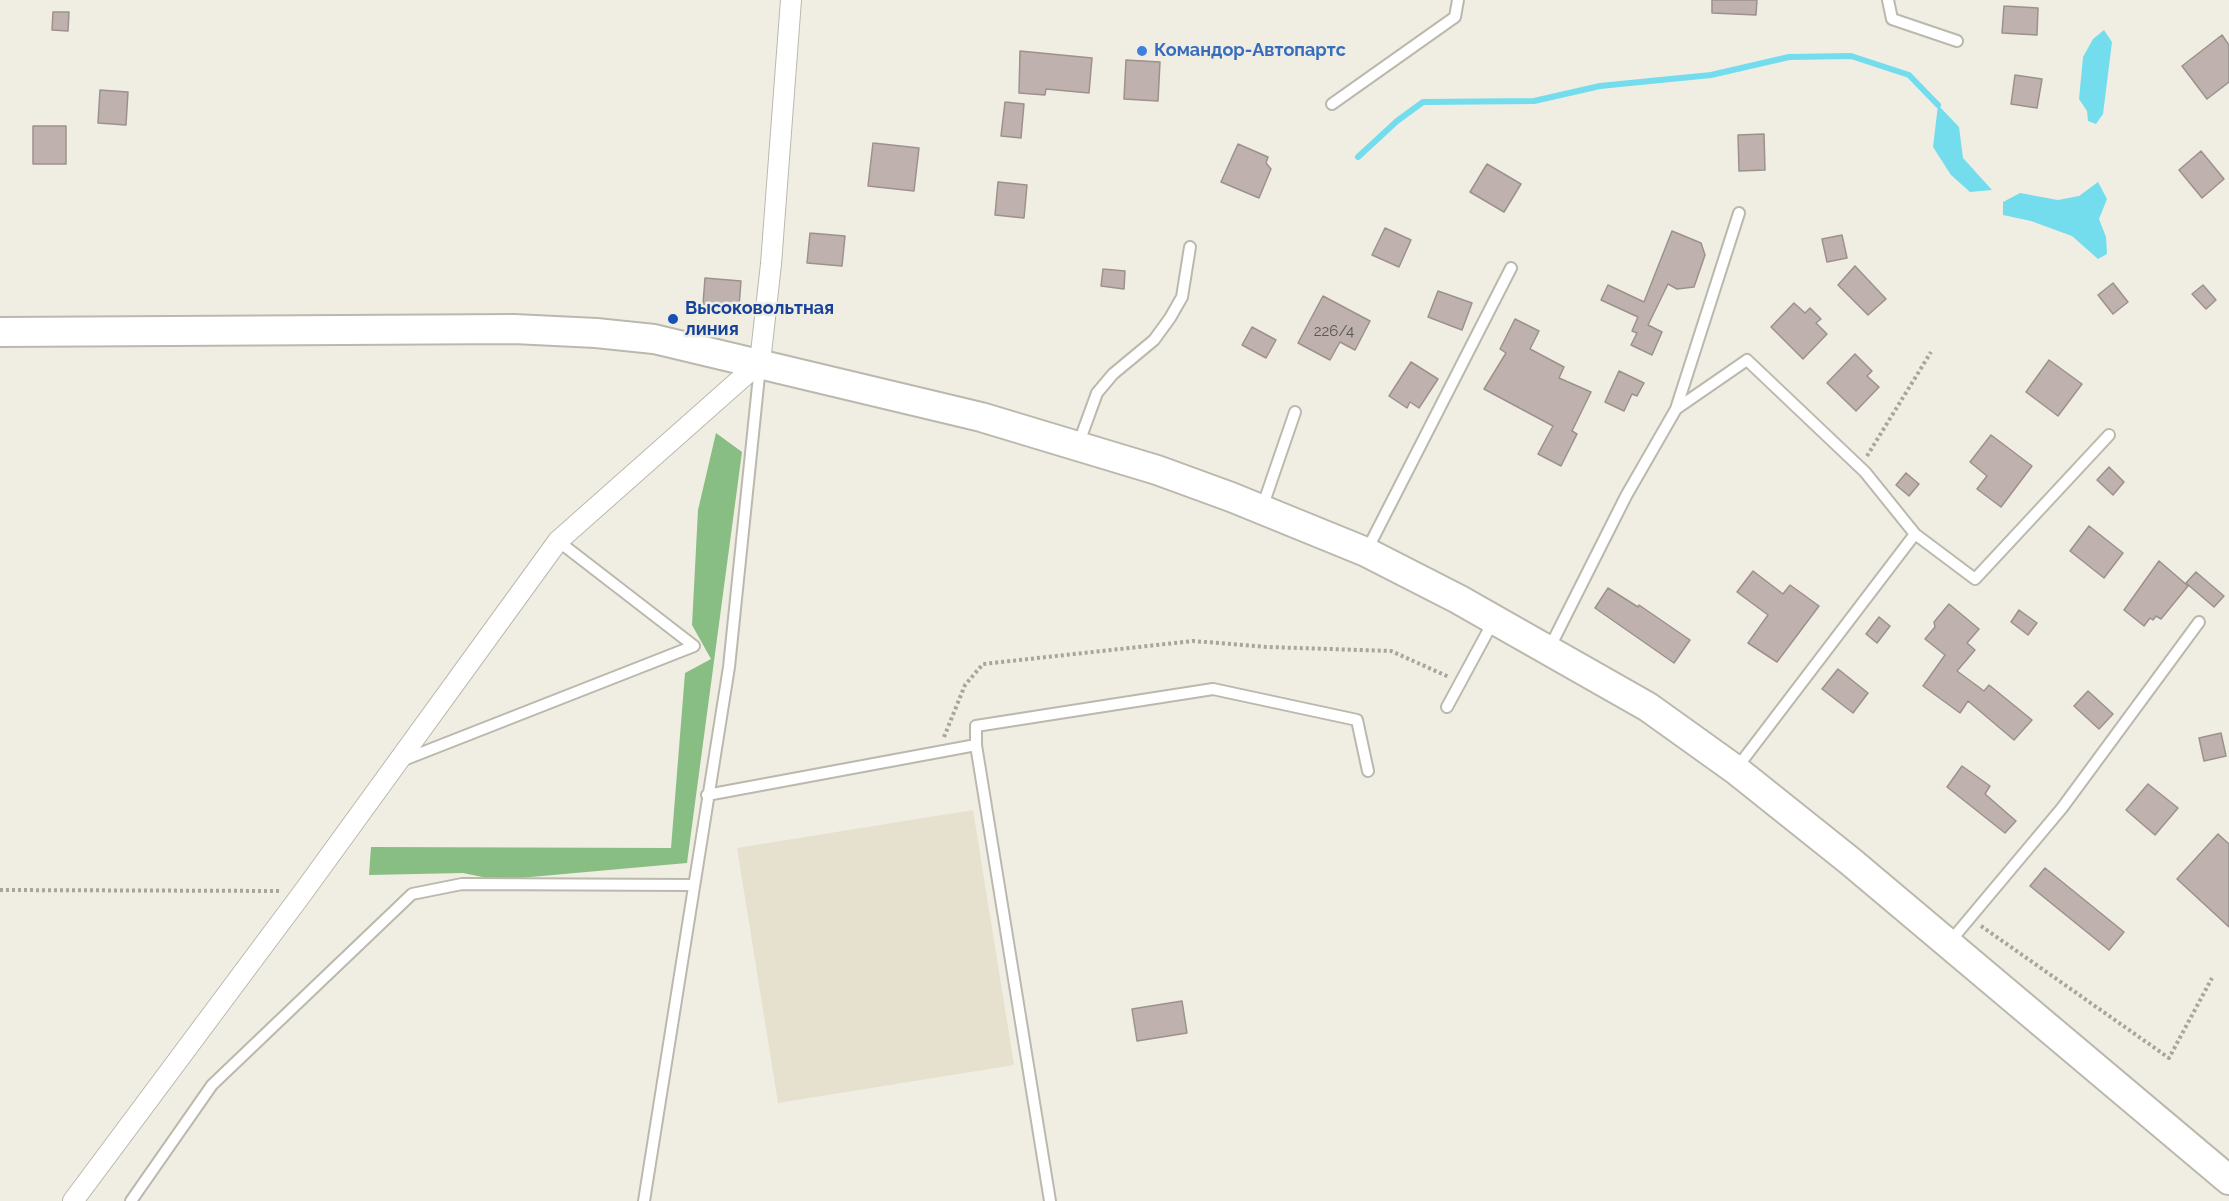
<!DOCTYPE html>
<meta charset="utf-8">
<style>
body{margin:0}
canvas{display:block;background:#f0ede2}
</style>
<canvas width="2229" height="1201"></canvas>
<script>
const c = document.querySelector('canvas').getContext('2d');
c.lineJoin = 'round';
function fillPath(path, color) { c.fillStyle = color; c.fill(path, 'evenodd'); }
const poly = rows => new Path2D(rows.map(r => 'M' + r).join(''));
function strokePath(path, color, width, dash) { c.strokeStyle = color; c.lineWidth = width; c.lineCap = dash ? 'butt' : 'round'; c.setLineDash(dash || []); c.stroke(path); }
function drawText(font, color, halo, rows, align = 'center') {
  c.font = font + ' Raleway,sans-serif'; c.lineWidth = 5; c.setLineDash([]); c.textBaseline = 'middle'; c.strokeStyle = halo; c.fillStyle = color; for (const [text, x, y, turn = 0] of rows) {
    c.save(); c.translate(x, y); c.rotate((+turn || 0) * Math.PI / 180); c.textAlign = isNaN(turn) ? turn : align; if (halo) c.strokeText(text, 0, 0); c.fillText(text, 0, 0); c.restore();
  }
}
const built = poly([
 [973,810,1014,1065,778,1103,737,848]
]);
const forest = poly([
 [716,433,742,452,687,863,497,880,463,873,369,875,371,847,671,848,685,673,711,659,692,625,698,510]
]);
const water = poly([
 [2104,30,2112,42,2103,114,2096,124,2088,121,2087,111,2079,99,2083,57,2093,39],
 [1938,105,1959,127,1963,158,1992,190,1970,192,1951,175,1933,147],
 [2098,182,2107,199,2099,219,2106,237,2107,254,2098,259,2072,236,2031,221,2003,215,2003,202,2020,193,2058,200,2079,196]
]);
const stream = poly([
 [1358,157,1397,121,1423,102,1534,101,1600,86,1711,75,1789,57,1851,56,1909,75,1938,105]
]);
const building = poly([
 [1712,0,1757,0,1756,15,1712,13,1712,0],
 [2004,6,2038,8,2037,35,2002,33,2004,6],
 [53,12,69,12,68,31,52,30,53,12],
 [2222,35,2229,45,2229,82,2207,99,2182,66,2222,35],
 [1020,51,1092,58,1089,93,1046,89,1045,95,1019,93,1020,51],
 [1126,60,1160,62,1158,101,1124,99,1126,60],
 [2015,75,2042,79,2037,108,2011,104,2015,75],
 [100,90,128,92,126,125,98,123,100,90],
 [1005,102,1024,104,1021,138,1001,136,1005,102],
 [33,126,66,126,66,164,33,164,33,126],
 [1764,134,1765,170,1739,171,1738,135,1764,134],
 [873,143,919,148,914,191,868,186,873,143],
 [1238,144,1268,157,1266,163,1271,169,1259,198,1221,182,1238,144],
 [2201,151,2224,179,2202,198,2179,170,2201,151],
 [1487,164,1521,184,1504,212,1470,192,1487,164],
 [998,182,1027,185,1024,218,995,215,998,182],
 [1385,228,1411,240,1399,267,1372,255,1385,228],
 [1672,231,1701,243,1705,255,1694,287,1677,289,1668,284,1648,325,1662,332,1652,355,1631,345,1637,333,1632,331,1638,317,1601,300,1608,285,1644,302,1672,231],
 [810,233,845,236,842,266,807,263,810,233],
 [1842,235,1847,258,1827,262,1822,239,1842,235],
 [1855,266,1886,299,1868,315,1838,285,1855,266],
 [1103,269,1125,271,1124,289,1101,286,1103,269],
 [705,278,741,281,739,307,703,304,705,278],
 [2113,283,2128,302,2113,314,2098,295,2113,283],
 [2203,285,2216,300,2206,309,2192,294,2203,285],
 [1438,291,1472,303,1462,330,1428,317,1438,291],
 [1323,296,1370,321,1355,350,1340,342,1330,360,1298,343,1323,296],
 [1794,303,1805,313,1810,308,1821,319,1816,323,1827,334,1803,359,1771,327,1794,303],
 [1515,319,1539,331,1530,349,1564,367,1559,378,1591,392,1572,431,1577,434,1561,466,1538,454,1553,426,1484,389,1506,353,1500,349,1515,319],
 [1252,327,1276,340,1266,358,1242,345,1252,327],
 [1855,354,1872,371,1867,376,1879,387,1856,411,1827,383,1855,354],
 [2049,360,2082,384,2058,416,2026,392,2049,360],
 [1411,362,1438,379,1419,408,1410,402,1407,408,1389,396,1411,362],
 [1619,371,1644,383,1637,396,1632,394,1624,411,1605,402,1619,371],
 [1991,435,2032,466,2001,507,1977,489,1987,476,1970,462,1991,435],
 [2109,467,2124,482,2113,495,2097,480,2109,467],
 [1906,473,1919,484,1909,496,1896,485,1906,473],
 [2089,526,2123,553,2104,578,2070,551,2089,526],
 [2159,561,2188,586,2161,619,2156,616,2153,620,2150,618,2144,626,2124,610,2159,561],
 [1753,571,1783,594,1790,585,1819,606,1777,662,1748,643,1768,615,1737,592,1753,571],
 [2196,572,2224,596,2214,607,2186,583,2196,572],
 [1608,588,1638,607,1639,605,1690,640,1674,663,1595,608,1608,588],
 [1949,604,1979,629,1967,643,1975,650,1957,671,1984,691,1989,685,2032,720,2014,740,1968,701,1960,713,1923,686,1945,655,1925,639,1935,627,1934,622,1949,604],
 [2019,610,2037,623,2028,635,2011,622,2019,610],
 [1879,617,1890,626,1877,643,1866,634,1879,617],
 [1838,669,1868,693,1853,713,1822,689,1838,669],
 [2088,691,2113,714,2099,729,2074,706,2088,691],
 [2221,733,2226,756,2204,761,2199,738,2221,733],
 [1962,766,1990,786,1985,794,2016,821,2005,833,1947,787,1962,766],
 [2148,784,2178,808,2155,835,2126,810,2148,784],
 [2218,834,2229,844,2229,927,2177,879,2218,834],
 [2045,868,2124,932,2109,950,2030,886,2045,868],
 [1182,1001,1187,1033,1137,1041,1132,1009,1182,1001]
]);
const path = poly([
 [1867,456,1931,352],
 [944,737,965,685,983,664,1193,641,1268,647,1391,651,1449,677],
 [0,890,281,891],
 [1981,926,2169,1058,2212,978]
]);
const service = poly([
 [1888,0,1892,19,1957,41],
 [1332,104,1455,17,1458,0],
 [1676,409,1739,213],
 [1078,445,1097,393,1113,374,1154,340,1170,318,1182,297,1190,247],
 [1262,508,1295,412],
 [1366,552,1511,268],
 [1549,649,1626,496,1676,409,1747,360,1865,472,1915,534],
 [1447,707,1494,620],
 [976,745,976,726,1213,689,1357,720,1368,771],
 [401,761,694,646,558,541],
 [1736,769,1915,534,1975,579,2109,435],
 [707,795,976,745,1050,1201],
 [1948,944,2062,808,2199,622],
 [131,1201,212,1085,412,894,462,884,694,885],
 [644,1201,729,667,760,366]
]);
const minor = poly([
 [73,1201,304,891,558,541,760,362,771,264,791,0]
]);
const secondary = poly([
 [0,332,514,329,596,333,654,339,981,417,1157,470,1231,497,1366,552,1458,599,1648,707,1736,770,1850,861,2229,1180]
]);
const markers = [
 [1142,51,6,"#3f7fe0"],
 [673,319,6,"#1a4fb4"]
];
const numberNames = [
 ["226/4",1334,331]
];
const shopNames = [
 ["Командор-Автопартс",1154,51]
];
const transitNames = [
 ["Высоковольтная",685,309],
 ["линия",685,330]
];
fillPath(built, '#e6e1ce');
fillPath(forest, '#88be84');
fillPath(water, '#73ddee');
strokePath(stream, '#73ddee', 6);
fillPath(building, '#bfb2ae');
strokePath(building, '#9d918d', 1.5);
strokePath(service, '#bbb8ad', 14);
strokePath(minor, '#bbb8ad', 22);
strokePath(secondary, '#bbb8ad', 32);
strokePath(path, '#a7a59d', 4, [3, 3]);
strokePath(service, '#fff', 10);
strokePath(minor, '#fff', 20);
strokePath(secondary, '#fff', 28);
for (const [x, y, r, color] of markers) { const dot = new Path2D(); dot.arc(x, y, r, 0, 2 * Math.PI); c.fillStyle = color; c.fill(dot); strokePath(dot, '#f0ede2', 2); }
drawText('15px', '#5a5652', null, numberNames);
drawText('bold 18px', '#366cbe', '#f0ede2', shopNames, 'left');
drawText('bold 18px', '#164399', '#f0ede2', transitNames, 'left');
</script>
